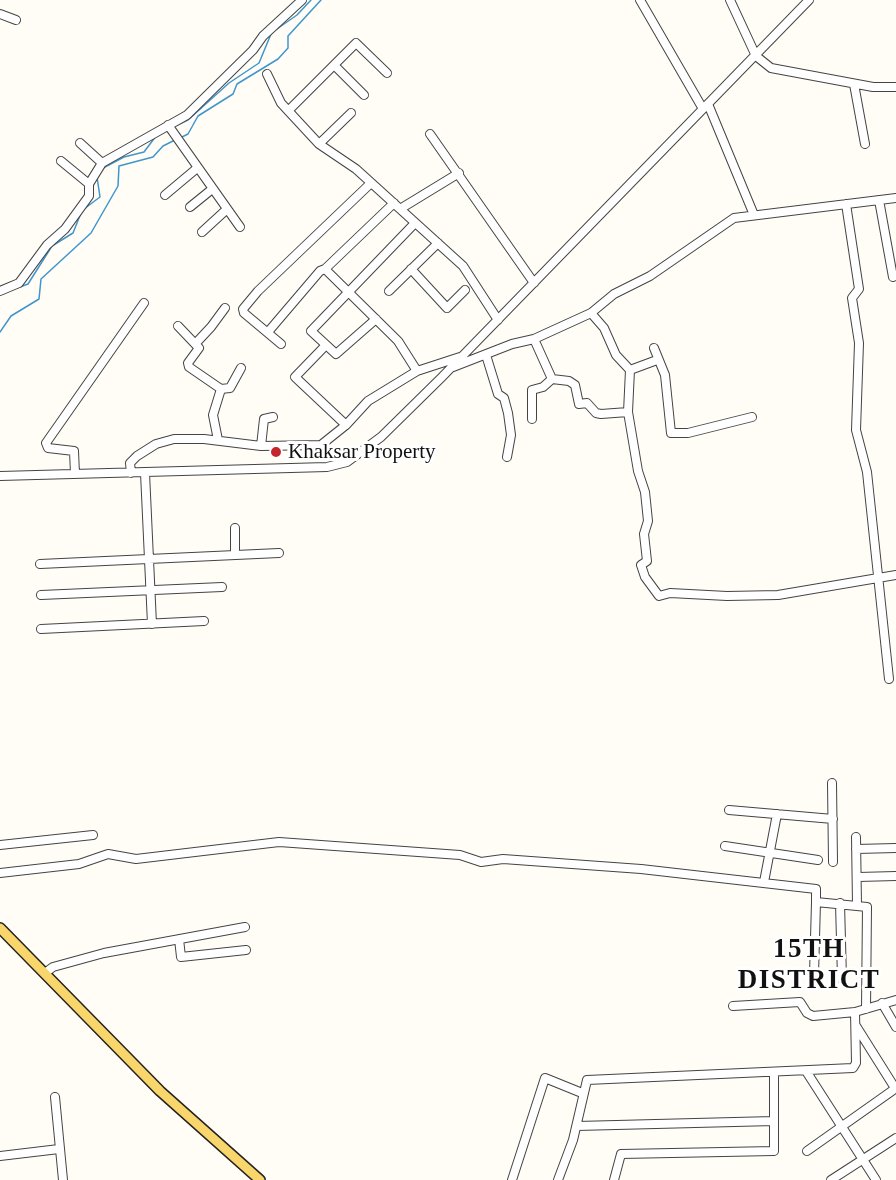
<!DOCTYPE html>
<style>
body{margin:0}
canvas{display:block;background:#fffdf5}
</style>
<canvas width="896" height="1180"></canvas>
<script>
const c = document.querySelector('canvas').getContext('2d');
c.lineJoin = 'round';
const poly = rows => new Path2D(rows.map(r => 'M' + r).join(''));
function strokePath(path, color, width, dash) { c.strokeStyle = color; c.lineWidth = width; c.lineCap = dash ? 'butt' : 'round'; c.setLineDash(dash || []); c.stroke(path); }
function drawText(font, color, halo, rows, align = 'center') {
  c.font = font + ' "Times New Roman",serif'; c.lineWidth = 6; c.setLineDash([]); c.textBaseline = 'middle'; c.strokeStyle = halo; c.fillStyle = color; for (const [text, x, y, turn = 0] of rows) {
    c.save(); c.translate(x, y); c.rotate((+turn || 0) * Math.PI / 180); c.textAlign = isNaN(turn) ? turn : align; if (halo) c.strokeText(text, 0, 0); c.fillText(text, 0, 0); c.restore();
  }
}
const stream = poly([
 [274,31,297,15,311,0],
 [173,127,188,120,229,83,259,63,271,34],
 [182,137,188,134,198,116,233,94,237,84,278,59,288,48,288,36,321,0],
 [103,168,124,157,144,152,156,136],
 [84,209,100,197,97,177],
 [17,288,28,284,52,246,73,233,81,213],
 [0,332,11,316,39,299,41,279,91,233,118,186,119,166,153,157,163,146,175,140]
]);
const minor = poly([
 [640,0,703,109],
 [730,0,756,56,771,68,873,87,896,87],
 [0,14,16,20],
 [335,66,364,95],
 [267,74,281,103,319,144,356,169,463,266,498,320],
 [854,84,865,144],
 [708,104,754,215],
 [289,110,356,43,387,73],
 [168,125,240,227],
 [430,134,534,283],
 [80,143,102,163],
 [319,144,351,113],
 [61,161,89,184],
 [165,195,196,169],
 [879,200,893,277],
 [846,204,859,289,852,298,859,343,856,430,867,472,889,679],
 [190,207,211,190],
 [400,209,459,173],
 [202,232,226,210],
 [325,269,398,341,417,371],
 [411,269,447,308,465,290],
 [0,291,19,283,47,245,65,229,89,196,89,184,102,163,187,115,253,50,263,36,302,0],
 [389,291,438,243],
 [591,313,604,328,616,355,630,370,628,412,638,471,645,492,648,521,644,534,647,561,641,565,645,577,659,596,670,593,727,596,778,595,896,575],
 [376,319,336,354,311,331,415,223],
 [178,326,199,348,188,363,189,367,221,389,230,388,241,368],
 [268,332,320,271,325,269,394,203],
 [534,339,552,379,569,381,575,385,579,404,587,403,596,413,601,414,628,412],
 [196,343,211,327,225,308],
 [281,344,244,313,243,309,258,291,371,183],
 [326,345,295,377,346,425],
 [654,348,665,375,671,433,688,433,752,417],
 [486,355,498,394,504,398,508,413,511,435,507,457],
 [453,367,512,344,534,339,591,313,614,294,650,276,734,218,896,198],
 [630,370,657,360],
 [532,419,532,390,543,387,552,379],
 [218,440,213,415,221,389],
 [261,446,264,419,273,417],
 [131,473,130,463,137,456,156,444,174,439,204,439,261,446,321,445,346,425,368,401,417,371,460,357],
 [145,473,152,624],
 [75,474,74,451,48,448,46,443,144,303],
 [0,476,327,467,347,462,381,437,442,377,809,0],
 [235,528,235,555],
 [40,564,279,553],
 [41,595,222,587],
 [41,629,204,621],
 [832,783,833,862],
 [729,810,833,819],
 [856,837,857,905],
 [0,845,93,835],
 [725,846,818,860],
 [856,849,896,848],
 [0,873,79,864,108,854,136,859,279,842,460,855,481,862,503,859,641,869,816,889,816,902,867,907,866,1009],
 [858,877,896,876],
 [764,882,777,814],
 [840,903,842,979],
 [179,939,181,957,246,950],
 [45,973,53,967,104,953,245,927],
 [814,975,816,902],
 [882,1003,896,1027],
 [733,1006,800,1002,807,1013,813,1016,855,1012,896,1000],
 [856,1026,895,1088],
 [806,1071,876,1180],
 [55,1097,63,1180],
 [577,1126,774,1121],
 [807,1151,896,1088],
 [0,1156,59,1149],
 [512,1180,545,1078,582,1093],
 [558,1180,573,1140,587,1080,853,1068,856,1063,855,1012],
 [614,1180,621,1154,774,1151,774,1073],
 [831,1180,896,1138]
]);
const major = poly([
 [0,928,160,1091,260,1180]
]);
const markers = [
 [276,452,6,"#c4262e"]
];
const poiNames = [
 ["Khaksar Property",288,452]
];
const districtNames = [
 ["15TH",809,950],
 ["DISTRICT",809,981]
];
strokePath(stream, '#3f96cf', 1.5);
strokePath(minor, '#444', 10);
strokePath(major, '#222', 12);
strokePath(minor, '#fff', 8);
strokePath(major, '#f9d66b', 9);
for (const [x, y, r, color] of markers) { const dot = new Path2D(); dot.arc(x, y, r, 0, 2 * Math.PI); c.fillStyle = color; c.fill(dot); strokePath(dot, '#fff', 2); }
drawText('21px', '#111', '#fff', poiNames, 'left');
c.letterSpacing = '1.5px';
drawText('bold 27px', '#111', '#fff', districtNames);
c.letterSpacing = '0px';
</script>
